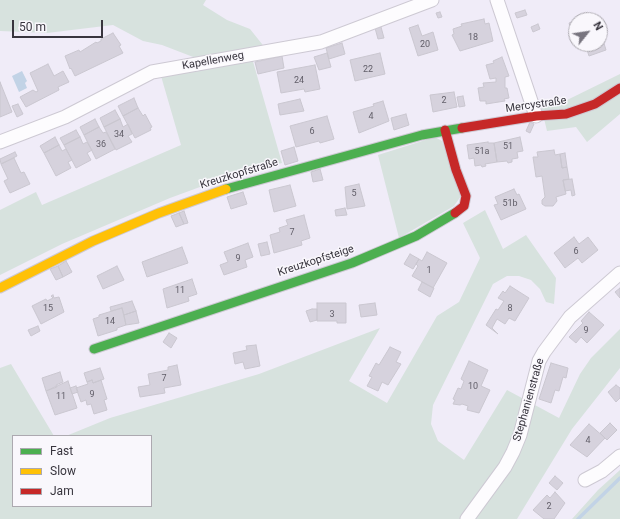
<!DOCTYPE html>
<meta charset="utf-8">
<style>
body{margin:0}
#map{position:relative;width:620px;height:519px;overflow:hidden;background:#f0ecf8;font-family:Roboto,sans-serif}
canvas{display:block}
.legend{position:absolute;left:12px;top:435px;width:140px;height:72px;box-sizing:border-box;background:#f9f7fc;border:1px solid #aca9b0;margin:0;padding:5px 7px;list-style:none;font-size:12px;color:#38353e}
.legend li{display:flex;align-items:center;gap:8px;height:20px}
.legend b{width:20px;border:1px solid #aca9b0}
.north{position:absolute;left:568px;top:12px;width:40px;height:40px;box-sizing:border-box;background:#f9f7fc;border:1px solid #aca9b0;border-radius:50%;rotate:60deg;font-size:11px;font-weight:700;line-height:16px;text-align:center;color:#38353e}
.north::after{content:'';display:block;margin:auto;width:14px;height:18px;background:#78757f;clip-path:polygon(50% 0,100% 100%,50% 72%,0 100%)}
.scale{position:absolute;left:12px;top:20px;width:91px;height:18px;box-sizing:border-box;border:2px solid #38353e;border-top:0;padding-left:5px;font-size:12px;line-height:14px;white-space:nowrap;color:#38353e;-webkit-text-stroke:3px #f9f7fc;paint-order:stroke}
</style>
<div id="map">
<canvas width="620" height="519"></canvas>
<ul class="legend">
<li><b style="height:5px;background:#4caf50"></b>Fast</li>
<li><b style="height:5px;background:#ffc107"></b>Slow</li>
<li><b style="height:5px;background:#c62828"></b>Jam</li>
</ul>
<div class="north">N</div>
<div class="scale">50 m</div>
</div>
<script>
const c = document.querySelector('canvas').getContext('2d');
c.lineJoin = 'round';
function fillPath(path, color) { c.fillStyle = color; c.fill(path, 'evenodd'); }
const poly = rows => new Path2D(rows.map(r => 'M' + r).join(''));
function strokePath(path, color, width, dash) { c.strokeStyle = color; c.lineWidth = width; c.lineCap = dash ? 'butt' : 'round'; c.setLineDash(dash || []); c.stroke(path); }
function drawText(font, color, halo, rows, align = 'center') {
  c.font = font + ' Roboto,sans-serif'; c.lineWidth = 3; c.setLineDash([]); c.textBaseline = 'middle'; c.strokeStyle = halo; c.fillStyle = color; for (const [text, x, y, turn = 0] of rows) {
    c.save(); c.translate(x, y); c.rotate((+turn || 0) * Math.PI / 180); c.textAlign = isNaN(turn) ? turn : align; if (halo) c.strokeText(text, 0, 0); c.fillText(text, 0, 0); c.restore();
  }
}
const green = poly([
 [0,0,206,0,203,5,227,20,250,29,266,49,201,60,162,45,143,41,113,25,47,33,0,31],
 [252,58,282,163,219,180,170,198,62,244,0,275,0,210,36,192,42,205,181,145,161,76],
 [620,74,620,114,587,142,576,127,547,131,540,102,565,101],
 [435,137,442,141,461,196,454,206,399,238,378,155],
 [485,210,503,249,526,235,556,278,554,304,546,302,540,289,531,280,519,276,507,276,493,284,433,405,431,424,438,441,464,460,507,390,559,418,580,374,591,358,620,329,620,368,572,429,517,519,0,519,0,368,11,364,54,436,13,436,13,506,151,506,151,436,66,436,110,418,259,374,380,328,349,381,387,403,437,316,459,302,480,258,463,223],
 [620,470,620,519,572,519,598,490]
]);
const water = poly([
 [22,71,27,81,25,83,27,88,19,92,12,76]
]);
const stream = poly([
 [578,519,620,478]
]);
const building = poly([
 [525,10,527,15,517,18,515,13,525,10],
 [440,12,442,17,438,18,436,13,440,12],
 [484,19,485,24,489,23,493,41,460,51,452,35,454,34,453,29,462,26,461,24,484,19],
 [576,21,576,28,571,29,569,23,576,21],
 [538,24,540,29,533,32,531,27,538,24],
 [418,25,422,36,433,32,438,50,418,56,409,28,418,25],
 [381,27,384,38,378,39,375,28,381,27],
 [600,30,606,50,589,56,585,44,600,44,600,30],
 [113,33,121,45,119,46,123,53,75,76,71,68,70,69,65,56,79,50,80,52,96,42,97,43,101,41,101,39,113,33],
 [342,43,345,54,329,59,326,48,342,43],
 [327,53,331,67,319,70,314,57,327,53],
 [380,53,385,74,355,81,350,60,380,53],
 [282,56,284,68,258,74,255,62,282,56],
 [502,57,509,76,505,77,505,88,507,88,509,98,504,99,505,101,486,104,486,101,480,101,478,88,484,87,483,83,496,82,496,78,490,79,486,65,494,63,493,61,502,57],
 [48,64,54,76,63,71,69,82,58,87,59,90,26,107,20,97,33,90,36,92,38,91,30,73,48,64],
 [315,65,320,89,305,92,304,89,281,93,277,72,315,65],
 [0,82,12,112,0,117,0,82],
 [454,92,457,107,433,112,430,95,454,92],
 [463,96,465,106,459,107,457,97,463,96],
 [134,98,138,108,123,116,118,106,134,98],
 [300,99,304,111,280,115,278,104,300,99],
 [383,101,389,121,359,133,353,112,374,106,373,104,383,101],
 [18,104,23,114,17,117,12,106,18,104],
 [138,108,143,116,145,114,152,127,150,128,151,130,135,138,123,116,138,108],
 [115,110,120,119,104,127,100,118,115,110],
 [406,114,409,125,394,130,391,118,406,114],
 [327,116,334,139,320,143,319,141,296,147,290,126,327,116],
 [95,119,99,127,84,135,80,127,95,119],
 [120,119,123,127,128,124,132,134,128,136,132,142,116,150,104,127,120,119],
 [530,122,534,124,530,133,526,131,530,122],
 [99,127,103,133,106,132,115,149,96,159,84,135,99,127],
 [76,130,80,137,64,145,60,138,76,130],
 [55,137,59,145,44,153,40,146,55,137],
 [80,137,83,144,87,142,92,150,87,153,91,160,76,168,64,145,80,137],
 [520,137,523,151,517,152,518,158,512,159,512,162,508,163,507,161,497,162,494,143,520,137],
 [488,142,488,143,494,143,497,162,485,164,486,166,482,167,481,165,475,166,474,158,469,159,467,145,488,142],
 [59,145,62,151,66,149,72,160,68,162,71,168,56,176,44,153,59,145],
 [294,147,298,161,285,165,281,151,294,147],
 [554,150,555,155,560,154,562,168,567,167,569,179,563,180,566,194,556,197,557,201,553,206,545,206,542,204,542,200,545,197,542,176,536,177,533,157,538,157,537,152,554,150],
 [15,152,17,156,1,164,0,159,15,152],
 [565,153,567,167,562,168,560,154,565,153],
 [14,158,21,173,24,172,30,184,10,193,4,181,8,179,1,164,14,158],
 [320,169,323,180,313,182,311,172,320,169],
 [572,179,575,195,572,196,571,190,565,191,563,180,572,179],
 [359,184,365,206,347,209,345,187,359,184],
 [290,185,296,206,274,212,269,190,290,185],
 [514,189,517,195,519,194,526,209,501,220,494,205,498,204,495,197,514,189],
 [243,192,247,204,231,209,227,197,243,192],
 [345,208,347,215,336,216,335,210,345,208],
 [184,211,188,223,184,224,179,213,184,211],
 [179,213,184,224,176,227,171,216,179,213],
 [304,215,310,238,301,241,302,245,274,253,270,235,280,232,279,228,288,225,286,220,304,215],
 [574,237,579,244,588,237,598,250,582,263,578,258,565,268,554,253,574,237],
 [267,242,270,254,261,256,258,244,267,242],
 [248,243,253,257,245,260,247,267,224,275,220,265,228,262,224,252,248,243],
 [182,247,188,263,147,277,142,262,182,247],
 [427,252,447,263,433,288,412,276,418,266,416,264,419,259,422,261,427,252],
 [410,254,419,259,413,269,404,264,410,254],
 [66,261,72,272,63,277,58,266,66,261],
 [58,266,63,277,56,280,50,269,58,266],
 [117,266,124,280,103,289,97,276,117,266],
 [192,279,197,294,188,297,189,301,167,308,163,289,192,279],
 [422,282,434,288,430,297,418,290,422,282],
 [510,286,529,298,515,321,509,318,505,324,497,319,492,328,498,334,486,325,496,309,498,310,504,301,498,298,503,291,505,293,510,286],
 [620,288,620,298,615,292,620,288],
 [53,295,54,298,59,297,64,312,41,324,32,306,46,299,47,301,53,298,51,296,53,295],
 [132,301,136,311,124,315,122,308,111,311,110,307,132,301],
 [317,303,346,303,346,323,337,323,337,321,317,321,317,303],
 [375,303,377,315,361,317,359,305,375,303],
 [122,308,126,325,117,328,117,330,98,336,93,319,99,317,99,315,122,308],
 [312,309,317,309,317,320,310,322,306,311,312,309],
 [136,311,139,323,126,325,124,315,136,311],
 [589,312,604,325,587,343,581,337,576,343,569,337,583,323,581,321,589,312],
 [38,326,40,331,31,336,28,330,38,326],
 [169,333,177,338,171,348,163,342,169,333],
 [256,345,260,366,245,369,243,362,235,364,233,353,247,350,246,346,256,345],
 [390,347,401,352,396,362,401,364,388,385,382,382,378,391,367,386,372,377,369,376,376,363,379,365,390,347],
 [469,361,488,370,481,386,490,390,479,413,467,410,468,406,462,404,460,405,453,404,455,400,453,399,458,388,461,389,464,381,461,379,469,361],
 [551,363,568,368,566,378,563,377,559,391,555,390,551,403,539,399,551,363],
 [177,365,181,385,164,388,165,393,140,397,138,387,150,385,148,374,168,370,168,367,177,365],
 [100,368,104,379,93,383,92,380,87,382,84,373,100,368],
 [60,372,63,382,56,385,57,387,46,391,42,378,60,372],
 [92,380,93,383,101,380,107,399,104,400,107,410,94,414,91,404,87,405,86,400,81,402,76,388,88,384,87,382,92,380],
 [68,381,77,408,55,415,46,391,68,381],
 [616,385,620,388,620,398,616,402,608,392,616,385],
 [76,386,78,392,72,394,70,388,76,386],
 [610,423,617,430,607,440,600,433,610,423],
 [589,424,605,438,587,457,570,445,589,424],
 [555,476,563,483,557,490,549,483,555,476],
 [555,492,565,503,554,519,544,519,533,510,547,495,550,498,555,492]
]);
const street = poly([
 [497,0,536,116],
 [0,142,65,117,152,72,321,42,432,0],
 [585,480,602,471,620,456],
 [467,519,505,467,513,452,520,435,539,361,544,352,570,317,620,273]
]);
const fast = poly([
 [226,189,422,135,462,128],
 [94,349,352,263,416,236,455,213]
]);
const slow = poly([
 [0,288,93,241,159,213,226,189]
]);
const jam = poly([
 [462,128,536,116,566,114,595,104,620,88],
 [445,130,456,170,466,196,464,206,455,213]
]);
const numberNames = [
 ["18",473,38],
 ["20",425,45],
 ["22",368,70],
 ["24",299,81],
 ["2",444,101],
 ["4",371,117],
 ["6",312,132],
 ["34",119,135],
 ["36",101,145],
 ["51",508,147],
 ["51a",482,152],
 ["5",354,194],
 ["51b",510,204],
 ["7",292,233],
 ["6",576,252],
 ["9",238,259],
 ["1",429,271],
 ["11",180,291],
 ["15",48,309],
 ["8",510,309],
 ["3",332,315],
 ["14",110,322],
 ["9",586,331],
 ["7",164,379],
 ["10",473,387],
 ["9",92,395],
 ["11",61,397],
 ["4",588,441],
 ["2",549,507]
];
const streetNames = [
 ["Kapellenweg",213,61,-10],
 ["Mercystraße",536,105,-8],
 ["Kreuzkopfstraße",239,174,-17],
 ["Kreuzkopfsteige",316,261,-18],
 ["Stephanienstraße",529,400,-74]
];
fillPath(green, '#d7e2de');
fillPath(water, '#c2d3e6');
strokePath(stream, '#c2d3e6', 3.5);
fillPath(building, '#d6d2dd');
strokePath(building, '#cac7d0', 1);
strokePath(street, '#cdc9d3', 15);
strokePath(fast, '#cdc9d3', 11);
strokePath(slow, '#cdc9d3', 11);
strokePath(jam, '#cdc9d3', 11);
strokePath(street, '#fdfcfe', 13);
strokePath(fast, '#4caf50', 9);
strokePath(slow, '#ffc107', 9);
strokePath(jam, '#c62828', 9);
drawText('9px', '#615e68', null, numberNames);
drawText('11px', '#38353e', '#f9f7fc', streetNames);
</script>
